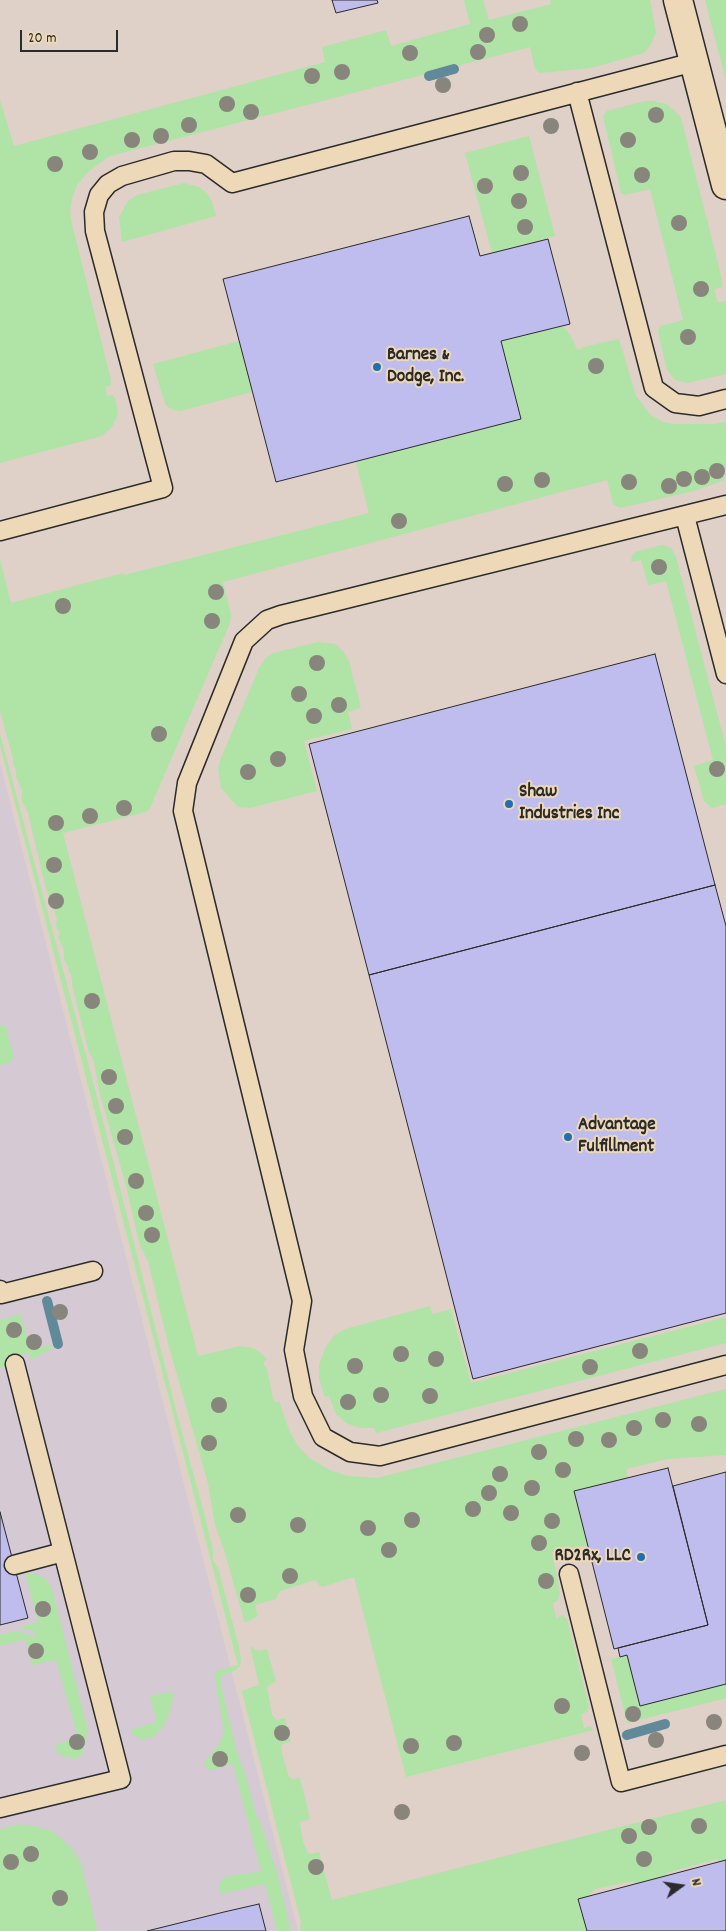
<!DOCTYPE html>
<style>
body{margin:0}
#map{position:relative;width:726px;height:1931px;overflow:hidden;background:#dfd0c8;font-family:Dekko,sans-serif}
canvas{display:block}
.north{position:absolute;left:656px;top:1861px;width:50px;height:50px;-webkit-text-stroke:4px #edd9b7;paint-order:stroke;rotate:76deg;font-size:14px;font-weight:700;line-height:20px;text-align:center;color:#2b2b2b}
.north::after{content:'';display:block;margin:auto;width:18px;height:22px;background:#2b2b2b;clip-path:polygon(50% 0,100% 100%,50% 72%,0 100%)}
.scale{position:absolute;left:20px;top:30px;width:98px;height:22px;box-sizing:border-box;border:2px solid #2b2b2b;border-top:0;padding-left:6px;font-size:15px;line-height:18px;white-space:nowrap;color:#2b2b2b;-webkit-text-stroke:4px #edd9b7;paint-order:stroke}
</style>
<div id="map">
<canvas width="726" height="1931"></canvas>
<div class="north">N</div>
<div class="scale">20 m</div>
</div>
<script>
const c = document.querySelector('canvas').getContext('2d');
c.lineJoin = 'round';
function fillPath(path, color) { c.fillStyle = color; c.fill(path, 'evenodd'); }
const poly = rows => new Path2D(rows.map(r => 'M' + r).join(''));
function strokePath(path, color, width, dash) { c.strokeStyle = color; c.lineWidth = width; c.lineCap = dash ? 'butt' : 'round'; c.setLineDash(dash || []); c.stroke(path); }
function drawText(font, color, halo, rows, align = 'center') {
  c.font = font + ' Dekko,sans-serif'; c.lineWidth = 4; c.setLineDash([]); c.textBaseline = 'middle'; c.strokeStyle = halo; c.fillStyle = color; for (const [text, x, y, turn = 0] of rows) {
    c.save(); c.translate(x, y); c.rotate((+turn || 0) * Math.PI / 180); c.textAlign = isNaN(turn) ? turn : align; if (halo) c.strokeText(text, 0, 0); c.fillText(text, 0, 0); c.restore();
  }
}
const built = poly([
 [0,763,298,1931,0,1931]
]);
const green = poly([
 [464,0,483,0,489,20,551,4,550,0,650,0,656,32,650,46,644,53,591,68,539,73,535,69,530,47,110,156,104,160,87,173,77,185,72,199,70,211,72,224,110,376,111,385,105,387,107,396,113,395,116,401,118,414,112,427,102,436,0,463,0,100,14,146,325,62,322,47,386,30,391,46,470,24],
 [705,0,726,0,726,81],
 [645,101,653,101,666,104,675,111,681,118,721,275,722,287,714,289,718,303,726,301,726,374,687,383,675,380,667,370,658,332,660,326,683,320,650,189,625,195,621,193,603,116,607,111],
 [529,136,555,236,492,253,465,153],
 [184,183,199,187,207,193,212,202,216,216,122,242,119,217,128,201,137,195],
 [563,326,571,336,577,349,580,350,583,347,619,339,636,396,650,414,661,421,673,424,714,424,726,422,726,472,723,473,725,480,694,491,620,508,613,504,607,480,223,582,231,614,230,623,150,808,146,812,63,833,198,1356,240,1346,253,1348,261,1353,267,1359,263,1363,267,1369,273,1398,275,1402,279,1401,289,1430,298,1446,309,1458,330,1470,348,1476,377,1478,726,1389,726,1455,667,1459,626,1469,628,1478,574,1491,588,1545,552,1552,560,1593,558,1600,553,1603,556,1618,562,1615,567,1619,589,1706,587,1712,581,1714,584,1728,590,1726,594,1730,406,1777,354,1577,322,1587,319,1585,315,1580,280,1591,276,1599,255,1605,258,1616,245,1623,224,1550,215,1525,208,1483,169,1347,148,1261,140,1246,125,1182,100,1094,93,1058,89,1053,72,985,72,979,66,962,64,960,64,950,58,937,60,933,56,926,57,919,46,889,28,813,22,801,22,790,16,776,16,770,13,764,13,759,0,711,0,559,11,603,123,573,124,575,369,513,356,462,521,419,501,341],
 [239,341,252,392,180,411,174,410,166,406,153,364],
 [662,545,671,548,676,557,726,747,726,804,712,808,704,801,694,766,713,760,666,581,648,585,641,560,631,562,632,556,635,552],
 [318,642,335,644,343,651,349,661,361,708,348,712,352,729,304,741,317,791,250,808,238,807,221,788,218,768,221,758,260,666,267,657,273,653],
 [0,734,95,1089,176,1410,204,1513,213,1550,213,1560,218,1568,239,1647,241,1659,240,1666,236,1670,221,1676,221,1684,236,1749,248,1783,256,1816,260,1822,277,1872,291,1931,277,1931,265,1884,220,1894,219,1883,225,1877,261,1871,233,1764,209,1771,204,1764,207,1759,219,1745,223,1735,223,1724,214,1673,219,1670,238,1665,0,745],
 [0,1026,5,1026,7,1030,14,1057,10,1062,0,1065],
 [430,1306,432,1314,451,1309,471,1383,726,1317,726,1343,376,1433,374,1428,361,1428,346,1423,336,1414,329,1396,325,1397,323,1392,319,1378,319,1365,326,1346,335,1335,345,1329],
 [21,1314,30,1350,55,1344,56,1346,33,1359,31,1360,29,1353,17,1356,18,1363,0,1368,0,1320],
 [25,1573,34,1573,45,1578,52,1589,54,1596,88,1731,83,1752,81,1756,75,1759,65,1757,58,1753,55,1749,57,1744,78,1738,56,1660,32,1665,25,1639,0,1646,0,1635,17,1631,34,1637,37,1635,31,1630,17,1628,38,1622],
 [250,1646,258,1651,267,1649,276,1682,267,1686,272,1715,277,1720,285,1718,291,1742,282,1744,281,1748,284,1761,289,1777,293,1779,300,1778,310,1819,300,1822,303,1842,308,1853,312,1854,319,1852,332,1900,726,1800,726,1860,719,1862,717,1859,666,1873,667,1876,636,1884,633,1882,629,1882,595,1889,588,1896,579,1899,587,1931,300,1931,301,1922,242,1692,243,1690,259,1685],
 [627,1655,726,1684,726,1698,627,1723,611,1659],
 [171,1692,174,1695,170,1711,164,1725,155,1736,142,1740,132,1734,132,1729,157,1722,150,1696],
 [19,1824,38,1827,54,1832,72,1849,81,1863,97,1931,0,1931,0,1829]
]);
const stream = poly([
 [429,76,454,69],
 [47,1301,58,1344],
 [627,1735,665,1724]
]);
const building = poly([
 [332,0,377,0,378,3,336,13,332,0],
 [469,216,480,256,548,239,564,300,570,324,501,341,521,419,276,482,223,279,469,216],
 [655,654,715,885,369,975,309,744,655,654],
 [715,885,726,926,726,1313,473,1379,369,975,715,885],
 [668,1468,708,1625,614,1649,574,1491,668,1468],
 [726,1472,726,1684,640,1706,627,1655,620,1657,618,1648,708,1625,673,1486,726,1472],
 [0,1512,28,1618,0,1625,0,1512],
 [726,1860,726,1931,587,1931,578,1899,726,1860],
 [259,1904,266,1931,147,1931,224,1912,259,1904]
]);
const service = poly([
 [577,92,654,388,675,403,699,406,726,399],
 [726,505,281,615,267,620,244,641,187,783,183,811,302,1301,294,1350,303,1396,323,1437,350,1452,380,1456,726,1365],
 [685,516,726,674],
 [0,531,163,488,95,231,94,212,99,195,108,184,122,176,174,161,189,161,206,164,232,183,694,62],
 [0,1290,1,1294,93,1271],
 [14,1565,63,1552],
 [569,1574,621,1782,726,1755],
 [0,1808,121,1779,15,1364]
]);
const minor = poly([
 [678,0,726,185]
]);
const trees = [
 [520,24],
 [487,35],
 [478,52],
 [410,53],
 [342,72],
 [312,76],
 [443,85],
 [227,104],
 [251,112],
 [656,115],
 [189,125],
 [551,126],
 [161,136],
 [132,140],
 [628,140],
 [90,152],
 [55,164],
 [521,173],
 [642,175],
 [485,186],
 [519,201],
 [679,223],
 [525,227],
 [701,289],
 [688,337],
 [596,366],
 [717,471],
 [702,477],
 [684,479],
 [542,480],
 [629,482],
 [505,484],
 [669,486],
 [399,521],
 [659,567],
 [216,592],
 [63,606],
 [212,621],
 [317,663],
 [299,694],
 [339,705],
 [314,716],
 [159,734],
 [278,759],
 [717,769],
 [248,772],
 [124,808],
 [90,816],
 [56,823],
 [54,865],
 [56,901],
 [92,1001],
 [109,1077],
 [116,1106],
 [125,1137],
 [136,1181],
 [146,1213],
 [152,1235],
 [60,1312],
 [14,1330],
 [34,1342],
 [640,1351],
 [401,1354],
 [436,1359],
 [355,1366],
 [590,1367],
 [381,1395],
 [430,1396],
 [348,1402],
 [219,1405],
 [663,1420],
 [699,1424],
 [634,1428],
 [576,1439],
 [609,1440],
 [209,1443],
 [539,1452],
 [563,1470],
 [500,1474],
 [532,1488],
 [489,1493],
 [473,1509],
 [511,1513],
 [238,1515],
 [412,1520],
 [552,1521],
 [298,1525],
 [368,1528],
 [539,1543],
 [389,1550],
 [290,1576],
 [546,1581],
 [248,1595],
 [43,1609],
 [36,1651],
 [562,1706],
 [633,1714],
 [714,1722],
 [282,1733],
 [656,1740],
 [77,1742],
 [454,1743],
 [411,1746],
 [582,1753],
 [220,1759],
 [402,1812],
 [699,1826],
 [649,1827],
 [629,1836],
 [31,1854],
 [644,1859],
 [11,1862],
 [316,1867],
 [60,1898]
];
const markers = [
 [377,367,5,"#1f6fb2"],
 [509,804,5,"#1f6fb2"],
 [568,1137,5,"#1f6fb2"],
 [641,1557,5,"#1f6fb2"]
];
const poiNames = [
 ["Barnes &",387,356],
 ["Dodge, Inc.",387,378],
 ["Shaw",519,793],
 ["Industries Inc",519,815],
 ["Advantage",578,1126],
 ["Fulfillment",578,1148],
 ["RD2Rx, LLC",631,1557,"right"]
];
fillPath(built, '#d5cad3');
fillPath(green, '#afe4a6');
strokePath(stream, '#60899a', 10);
fillPath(building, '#bfbcee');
strokePath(building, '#2b2b2b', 1);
strokePath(service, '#2b2b2b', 21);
strokePath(minor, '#2b2b2b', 31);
strokePath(service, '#edd9b7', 18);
strokePath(minor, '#edd9b7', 28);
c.fillStyle = '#87857c';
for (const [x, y] of trees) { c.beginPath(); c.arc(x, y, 8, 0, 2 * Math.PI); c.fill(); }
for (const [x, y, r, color] of markers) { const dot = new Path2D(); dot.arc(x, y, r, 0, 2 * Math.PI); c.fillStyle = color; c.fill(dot); strokePath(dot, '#edd9b7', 2); }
drawText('bold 19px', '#2b2b2b', '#edd9b7', poiNames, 'left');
</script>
